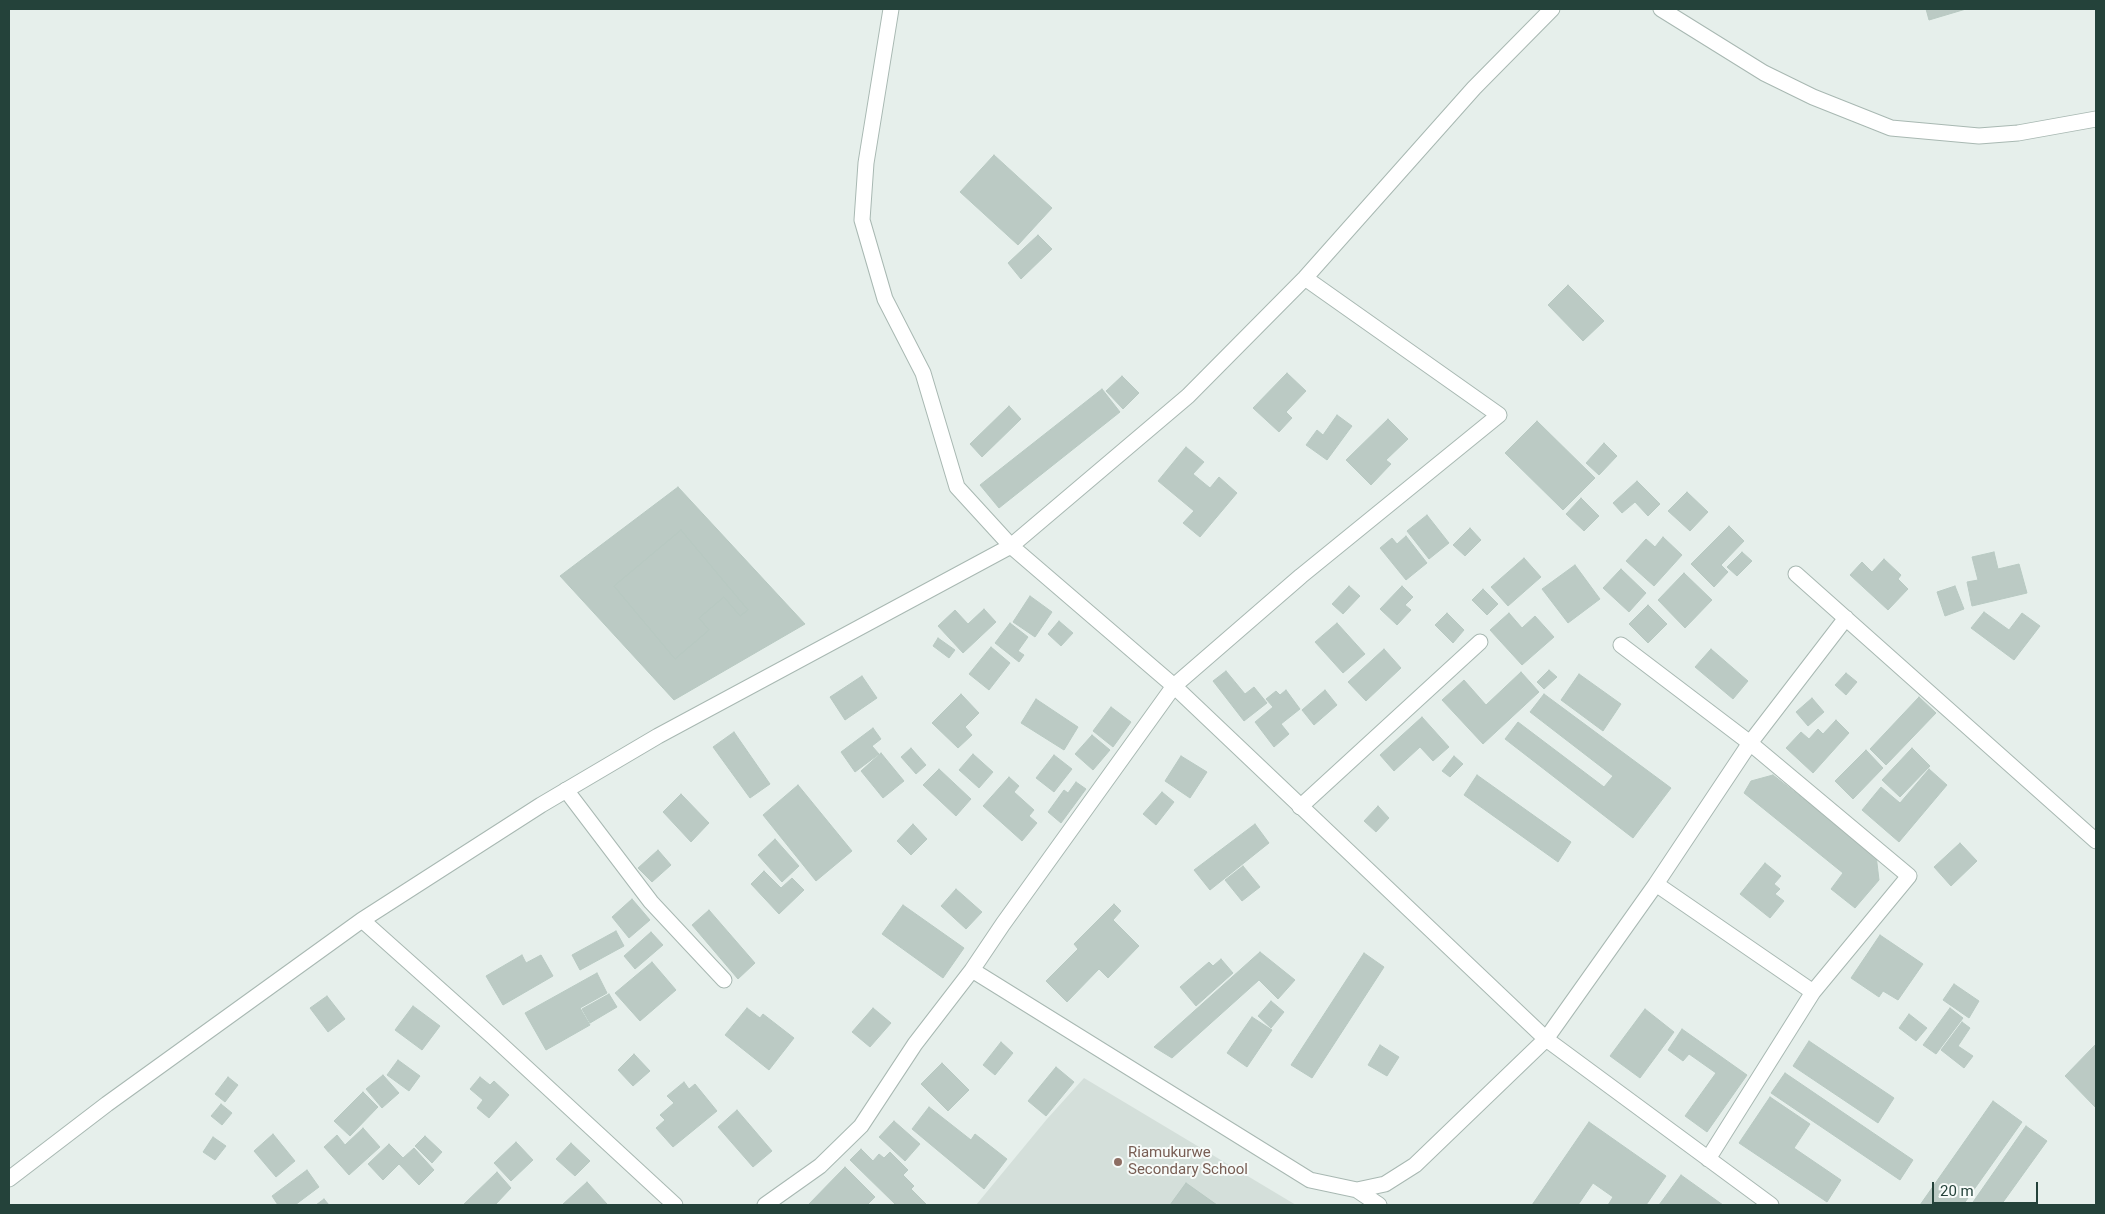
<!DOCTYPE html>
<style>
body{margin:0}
#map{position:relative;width:2105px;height:1214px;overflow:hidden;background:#e6efeb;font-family:Roboto,sans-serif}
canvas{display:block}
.frame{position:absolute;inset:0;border:10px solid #24423a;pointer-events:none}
.scale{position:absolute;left:1932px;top:1182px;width:106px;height:22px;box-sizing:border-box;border:2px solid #24423a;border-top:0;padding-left:6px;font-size:15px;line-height:18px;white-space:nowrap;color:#24423a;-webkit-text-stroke:4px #f7fbf9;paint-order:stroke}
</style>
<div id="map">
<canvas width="2105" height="1214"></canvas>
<div class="frame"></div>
<div class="scale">20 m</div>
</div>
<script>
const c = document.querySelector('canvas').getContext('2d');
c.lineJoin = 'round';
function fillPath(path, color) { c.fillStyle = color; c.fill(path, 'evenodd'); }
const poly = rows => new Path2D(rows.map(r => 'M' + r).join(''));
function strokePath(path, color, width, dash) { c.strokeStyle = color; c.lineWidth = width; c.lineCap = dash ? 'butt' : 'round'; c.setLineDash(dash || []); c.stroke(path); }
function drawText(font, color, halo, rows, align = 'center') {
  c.font = font + ' Roboto,sans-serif'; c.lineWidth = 4; c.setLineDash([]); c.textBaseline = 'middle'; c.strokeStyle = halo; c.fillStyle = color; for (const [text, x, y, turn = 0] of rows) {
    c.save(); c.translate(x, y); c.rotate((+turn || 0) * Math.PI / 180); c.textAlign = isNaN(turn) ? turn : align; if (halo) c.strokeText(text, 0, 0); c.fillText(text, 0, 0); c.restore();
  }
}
const built = poly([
 [1084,1078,1296,1205,976,1205,1047,1119]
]);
const building = poly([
 [1926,9,1966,9,1929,20,1926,9],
 [994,155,1052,208,1018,245,960,192,994,155],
 [1038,235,1052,249,1021,279,1008,263,1038,235],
 [1568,285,1604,321,1583,341,1548,305,1568,285],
 [1287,373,1306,391,1286,412,1292,418,1279,432,1253,408,1287,373],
 [1122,376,1139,393,1123,409,1106,391,1122,376],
 [1102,389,1120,412,999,508,980,485,1102,389],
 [1009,406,1021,419,982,457,970,444,1009,406],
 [1337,415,1352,426,1327,460,1306,445,1317,430,1323,435,1337,415],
 [1388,419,1408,439,1386,460,1391,464,1371,485,1346,460,1388,419],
 [1537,421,1595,478,1563,510,1505,453,1537,421],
 [1604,443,1617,456,1599,475,1586,463,1604,443],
 [1186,447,1204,462,1193,474,1210,488,1219,477,1237,493,1200,537,1183,523,1194,511,1158,481,1186,447],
 [1637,481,1660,504,1648,516,1635,502,1622,513,1613,503,1637,481],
 [678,487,805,624,674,700,560,576,678,487],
 [681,530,748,610,740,616,724,597,699,618,709,630,675,659,614,586,681,530],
 [1687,492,1708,512,1690,531,1668,511,1687,492],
 [1581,498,1599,516,1584,531,1566,514,1581,498],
 [1427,515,1449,543,1429,559,1407,531,1427,515],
 [1729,526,1744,541,1721,565,1728,572,1714,587,1691,564,1729,526],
 [1470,528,1481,540,1465,556,1453,545,1470,528],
 [681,530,748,610,740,616,724,597,699,618,709,630,675,659,614,586,681,530],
 [1406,536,1427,563,1406,580,1380,548,1392,538,1397,544,1406,536],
 [1663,537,1682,555,1654,586,1626,561,1646,539,1655,547,1663,537],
 [1742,552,1752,561,1737,576,1727,567,1742,552],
 [1994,552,1998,569,2019,564,2027,593,1972,606,1967,582,1978,580,1972,557,1994,552],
 [1524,558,1541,577,1508,606,1491,587,1524,558],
 [1884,559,1901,575,1898,579,1908,589,1888,610,1850,575,1862,562,1872,572,1884,559],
 [1575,565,1600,599,1568,623,1542,589,1575,565],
 [1621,569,1646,593,1629,612,1603,588,1621,569],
 [1684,573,1712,600,1685,628,1658,600,1684,573],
 [1349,586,1360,596,1343,614,1332,604,1349,586],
 [1402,586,1413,597,1405,605,1411,610,1397,625,1380,609,1402,586],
 [1955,586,1964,609,1945,616,1937,592,1955,586],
 [1483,589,1498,604,1487,615,1472,600,1483,589],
 [1030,596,1052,612,1035,637,1013,622,1030,596],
 [1648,605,1667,624,1648,643,1629,624,1648,605],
 [984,609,996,622,963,653,938,626,955,610,968,624,984,609],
 [1984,612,2009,630,2022,613,2040,626,2014,660,1971,628,1984,612],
 [1447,613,1464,630,1453,643,1435,625,1447,613],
 [1509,613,1522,628,1535,616,1554,637,1522,665,1490,630,1509,613],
 [1059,621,1073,633,1061,646,1048,634,1059,621],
 [1010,623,1028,637,1018,651,1024,655,1019,662,995,643,1010,623],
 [1337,623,1365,654,1343,673,1315,642,1337,623],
 [938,638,955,650,949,658,933,646,938,638],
 [991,647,1010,663,989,690,969,674,991,647],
 [1384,649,1401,668,1366,701,1348,682,1384,649],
 [1711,649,1748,681,1733,699,1695,667,1711,649],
 [1549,670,1557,677,1544,689,1537,682,1549,670],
 [1226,671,1245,694,1254,687,1267,703,1244,721,1213,681,1226,671],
 [1521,672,1539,692,1483,744,1442,700,1464,680,1486,705,1521,672],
 [1846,673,1857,682,1846,695,1835,685,1846,673],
 [1579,674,1621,704,1603,731,1561,700,1579,674],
 [862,676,877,698,845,720,830,697,862,676],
 [1286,690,1300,709,1281,724,1289,734,1274,747,1255,722,1273,707,1266,699,1276,691,1280,695,1286,690],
 [1325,690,1337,705,1314,725,1302,710,1325,690],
 [961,694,979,713,965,727,972,735,958,748,932,723,961,694],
 [1544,694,1671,788,1633,838,1505,739,1518,722,1604,787,1613,776,1530,712,1544,694],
 [1919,697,1936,713,1886,765,1870,749,1919,697],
 [1812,698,1824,712,1808,726,1796,712,1812,698],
 [1036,699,1078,727,1064,750,1021,723,1036,699],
 [1111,707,1131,722,1113,747,1093,731,1111,707],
 [1422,717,1449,747,1433,761,1420,747,1394,771,1380,755,1422,717],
 [1836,720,1849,733,1813,773,1786,748,1801,732,1809,739,1818,729,1823,734,1836,720],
 [873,728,881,739,872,746,879,754,855,772,841,752,873,728],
 [734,732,770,784,750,798,713,747,734,732],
 [1092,735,1110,750,1093,770,1075,754,1092,735],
 [911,748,926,765,916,774,901,757,911,748],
 [1912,748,1930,766,1900,797,1882,780,1912,748],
 [1866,750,1883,768,1853,799,1835,781,1866,750],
 [881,753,904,781,883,798,861,771,881,753],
 [973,754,993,772,979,788,959,770,973,754],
 [1054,755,1072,769,1054,792,1036,778,1054,755],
 [1181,756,1207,772,1190,798,1165,781,1181,756],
 [1454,756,1463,764,1450,777,1442,771,1454,756],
 [939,769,971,799,956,816,923,785,939,769],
 [1929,769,1947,785,1899,842,1862,810,1881,787,1900,803,1929,769],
 [1477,775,1571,842,1558,862,1464,795,1477,775],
 [1773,775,1876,855,1879,880,1855,908,1831,889,1843,873,1744,793,1751,781,1773,775],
 [1009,777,1019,786,1014,792,1034,810,1029,816,1037,823,1022,841,983,806,1009,777],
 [1076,782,1086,789,1061,823,1048,812,1064,790,1068,793,1076,782],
 [798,785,852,851,816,881,763,815,798,785],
 [1162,792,1174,802,1156,825,1143,814,1162,792],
 [681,794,709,823,691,842,663,812,681,794],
 [1378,806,1389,818,1376,832,1364,821,1378,806],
 [913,824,927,839,911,855,897,841,913,824],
 [1255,824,1269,843,1210,890,1194,870,1255,824],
 [775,839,799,866,782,882,758,855,775,839],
 [1960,843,1977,861,1951,886,1934,867,1960,843],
 [658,850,671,865,652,882,638,868,658,850],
 [1765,863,1781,876,1774,884,1780,889,1775,894,1784,901,1770,918,1740,894,1765,863],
 [1243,866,1260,887,1242,901,1225,880,1243,866],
 [764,871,781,888,792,878,804,890,779,914,751,884,764,871],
 [956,889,982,912,966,929,941,906,956,889],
 [632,899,650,920,629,938,612,917,632,899],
 [1114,904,1121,911,1113,920,1139,946,1108,978,1099,969,1067,1002,1046,981,1078,949,1074,944,1114,904],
 [903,905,964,948,943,978,882,934,903,905],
 [709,910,755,963,738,979,692,925,709,910],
 [616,931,624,946,580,970,572,955,616,931],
 [651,932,663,945,635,969,624,956,651,932],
 [1880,935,1923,964,1898,1000,1883,991,1879,997,1851,978,1880,935],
 [1260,952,1295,980,1278,999,1259,980,1172,1058,1154,1047,1260,952],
 [1364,953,1384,967,1312,1078,1291,1065,1364,953],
 [522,955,526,963,541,955,553,976,503,1005,486,976,522,955],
 [1221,959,1233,973,1196,1006,1180,987,1209,962,1213,966,1221,959],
 [652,962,676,990,640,1021,615,993,652,962],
 [597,973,607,993,580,1008,590,1025,546,1050,525,1013,597,973],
 [1954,984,1979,1001,1969,1018,1943,1000,1954,984],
 [609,994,617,1007,590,1023,582,1009,609,994],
 [327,996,345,1019,328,1032,310,1008,327,996],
 [1271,1001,1284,1012,1271,1028,1258,1016,1271,1001],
 [413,1006,440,1026,422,1050,395,1030,413,1006],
 [747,1008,760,1018,763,1014,794,1038,769,1070,725,1035,747,1008],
 [873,1008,891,1023,870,1047,852,1032,873,1008],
 [1950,1008,1963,1018,1936,1054,1923,1045,1950,1008],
 [1645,1009,1674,1032,1640,1078,1610,1056,1645,1009],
 [1909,1014,1927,1028,1916,1041,1899,1028,1909,1014],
 [1252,1017,1272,1030,1247,1067,1227,1053,1252,1017],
 [1962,1022,1970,1028,1958,1046,1973,1056,1964,1068,1941,1050,1962,1022],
 [1682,1029,1747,1075,1707,1132,1685,1116,1716,1073,1689,1054,1683,1061,1668,1050,1682,1029],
 [1809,1041,1894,1098,1878,1123,1793,1066,1809,1041],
 [1001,1042,1013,1053,995,1075,983,1065,1001,1042],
 [2096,1044,2096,1108,2065,1076,2096,1044],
 [1380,1045,1399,1057,1387,1076,1368,1065,1380,1045],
 [634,1054,650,1071,633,1086,618,1070,634,1054],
 [398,1060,420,1076,409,1091,387,1075,398,1060],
 [942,1063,969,1090,948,1111,921,1084,942,1063],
 [1056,1067,1074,1082,1046,1116,1028,1101,1056,1067],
 [1785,1073,1913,1160,1900,1180,1771,1093,1785,1073],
 [383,1075,399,1093,382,1108,366,1089,383,1075],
 [228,1077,238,1085,225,1102,215,1094,228,1077],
 [480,1077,490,1085,494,1081,509,1095,489,1118,477,1108,483,1100,470,1089,480,1077],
 [684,1082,689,1089,695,1084,717,1111,673,1147,656,1128,665,1120,660,1115,674,1103,667,1096,684,1082],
 [363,1092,378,1107,350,1136,334,1121,363,1092],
 [1770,1097,1810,1124,1794,1148,1841,1180,1827,1202,1739,1143,1770,1097],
 [1993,1101,2022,1122,1963,1205,1920,1205,1993,1101],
 [221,1104,232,1113,222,1125,211,1116,221,1104],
 [929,1107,971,1140,975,1134,1007,1159,984,1189,912,1129,929,1107],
 [737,1110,772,1151,753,1167,718,1127,737,1110],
 [894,1121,920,1144,905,1161,879,1137,894,1121],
 [1589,1122,1666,1176,1646,1205,1608,1205,1613,1197,1593,1183,1578,1205,1532,1205,1589,1122],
 [2026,1126,2047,1141,2001,1205,1971,1205,2026,1126],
 [363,1128,380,1147,349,1175,324,1147,337,1135,345,1145,363,1128],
 [273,1134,295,1161,276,1177,254,1151,273,1134],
 [425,1136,442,1152,432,1163,415,1146,425,1136],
 [213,1137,226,1146,215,1160,203,1152,213,1137],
 [516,1142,533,1160,511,1181,494,1163,516,1142],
 [571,1143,590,1161,575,1176,556,1159,571,1143],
 [389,1144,403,1158,414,1148,434,1170,419,1185,399,1164,383,1180,368,1164,389,1144],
 [861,1149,873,1161,879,1154,884,1158,890,1152,908,1170,903,1175,914,1186,911,1189,927,1205,896,1205,850,1160,861,1149],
 [845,1167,875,1197,867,1205,808,1205,845,1167],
 [307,1170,319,1187,295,1205,278,1205,272,1196,307,1170],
 [497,1172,511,1188,495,1205,463,1205,497,1172],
 [1681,1175,1723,1205,1659,1205,1681,1175],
 [587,1182,607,1204,605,1205,562,1205,587,1182],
 [1186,1183,1217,1205,1170,1205,1186,1183],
 [324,1199,329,1205,316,1205,324,1199]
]);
const service = poly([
 [566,790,651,902,724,980],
 [1300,807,1480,642]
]);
const minor = poly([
 [891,9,866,163,862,220,885,299,923,373,957,487,1011,546,1174,686,1546,1039,1771,1205],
 [1661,9,1764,73,1813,97,1891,128,1979,136,2018,133,2096,119],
 [1796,574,2096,841],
 [1621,645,1750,743,1909,876,1813,992,1708,1159],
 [1656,884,1813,992],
 [362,920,493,1037,675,1205],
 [972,970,1310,1180,1357,1190,1385,1184,1415,1165,1546,1039,1656,884,1750,743,1846,618],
 [9,1179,107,1104,362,920,541,805,658,736,1011,546,1188,396,1305,278,1474,88,1552,9],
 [1357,1190,1379,1205],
 [765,1205,820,1166,861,1126,915,1044,972,970,1003,924,1174,686,1301,576,1499,415,1305,278]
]);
const markers = [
 [1118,1162,5,"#8d6e63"]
];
const educationNames = [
 ["Riamukurwe",1128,1153],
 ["Secondary School",1128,1170]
];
fillPath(built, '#d4dfda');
fillPath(building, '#bbcac4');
strokePath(building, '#b8c9c2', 1);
strokePath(service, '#a8b8b2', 17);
strokePath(minor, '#a8b8b2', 17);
strokePath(service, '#fff', 15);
strokePath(minor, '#fff', 15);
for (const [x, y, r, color] of markers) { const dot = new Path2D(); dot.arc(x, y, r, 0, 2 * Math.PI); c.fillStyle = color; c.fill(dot); strokePath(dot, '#f7fbf9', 2); }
drawText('15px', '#785e54', '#f7fbf9', educationNames, 'left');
</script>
